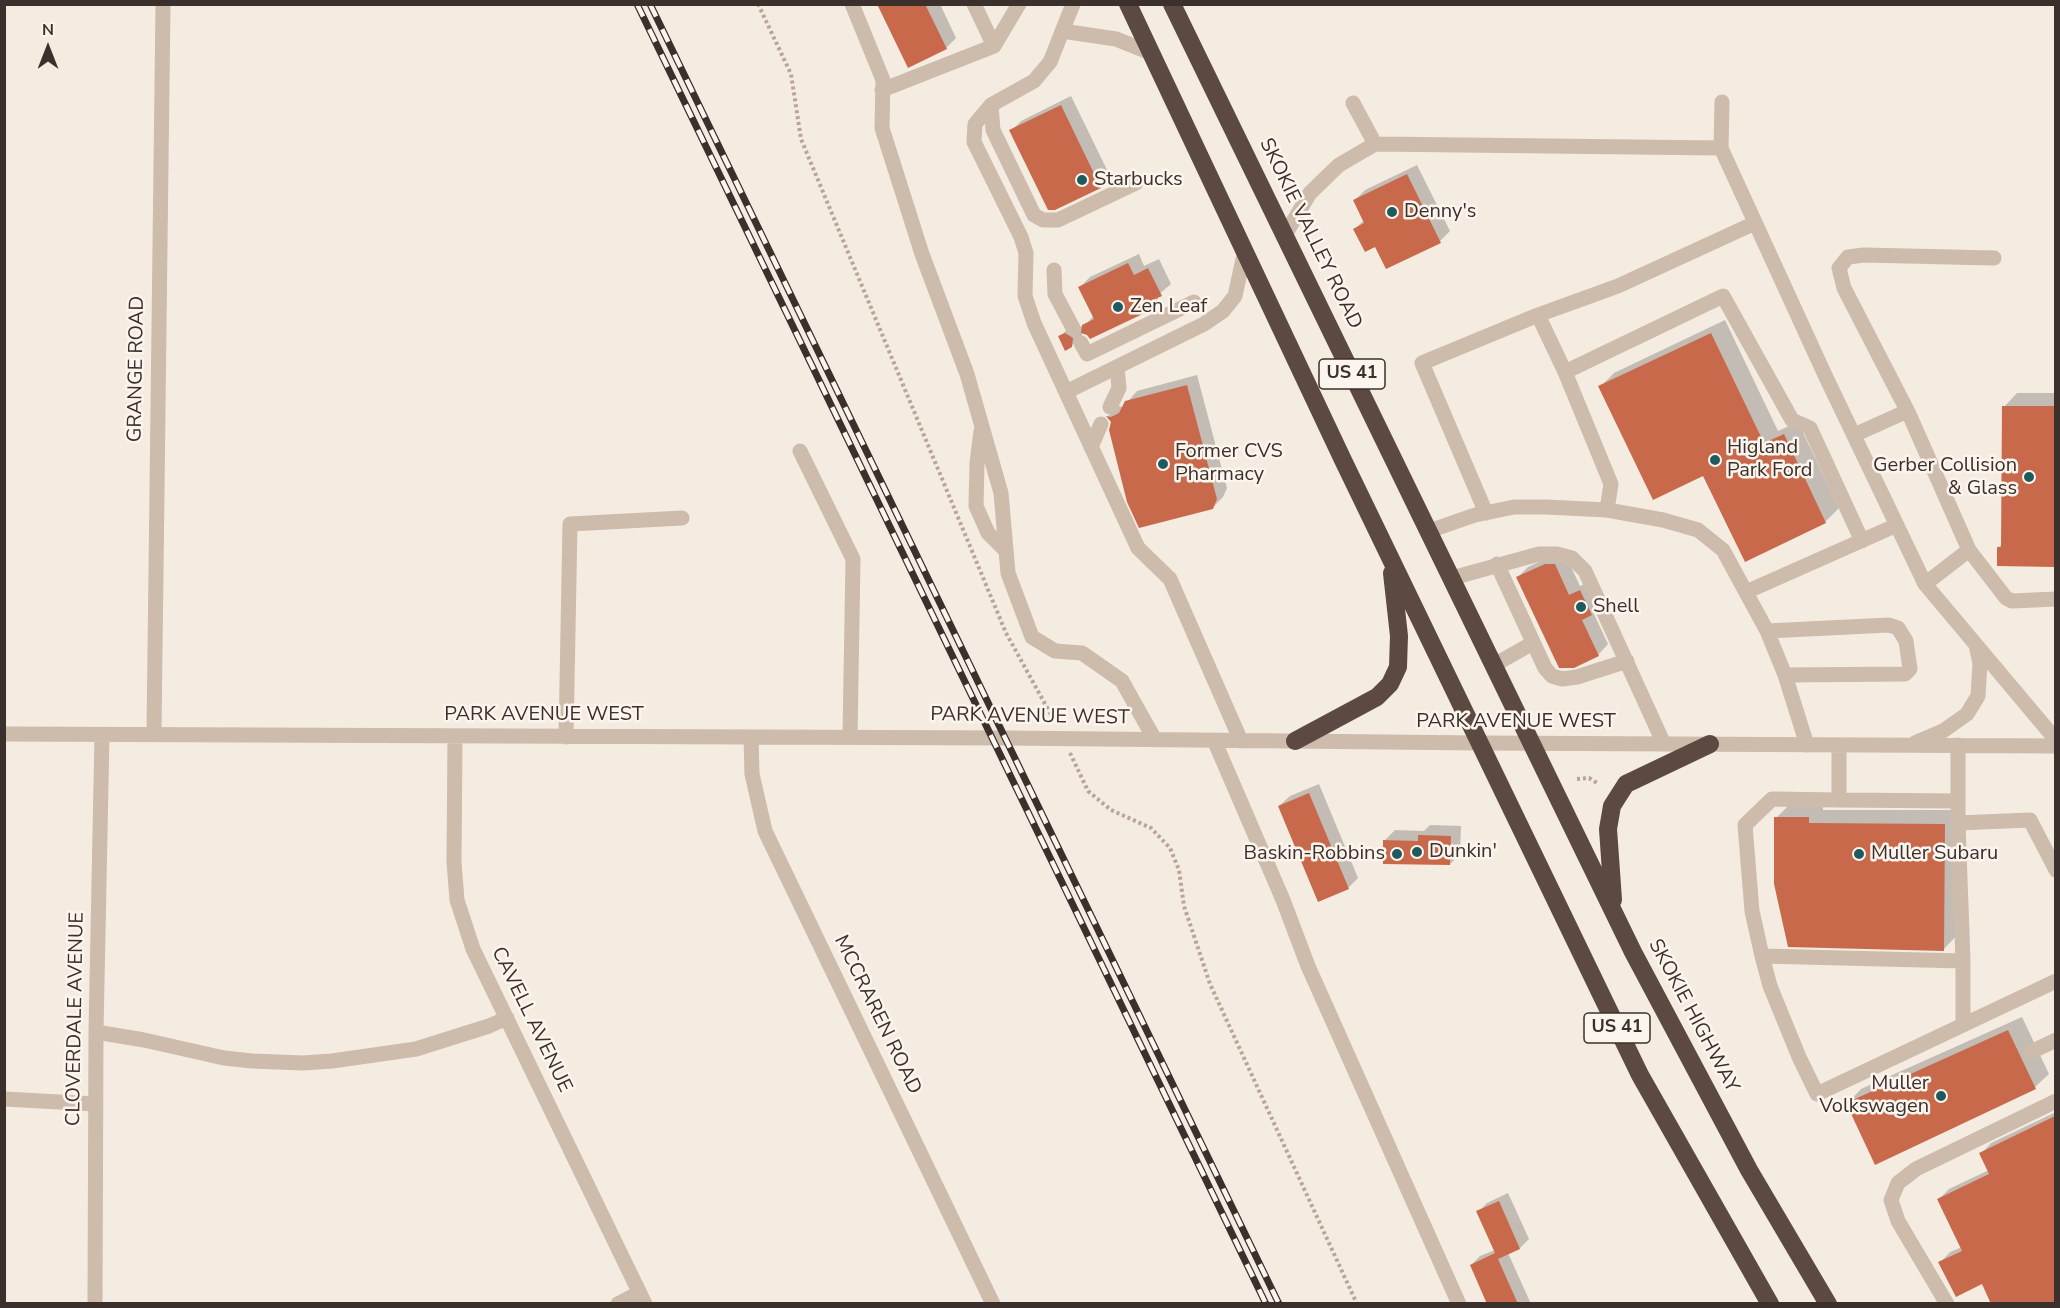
<!DOCTYPE html>
<style>
body{margin:0}
#map{position:relative;width:2060px;height:1308px;overflow:hidden;background:#f4ebe1;font-family:"Nunito Sans",sans-serif}
canvas{display:block}
.frame{position:absolute;inset:0;border:6px solid #3b302b;pointer-events:none}
.north{position:absolute;left:18px;top:18px;width:60px;height:60px;-webkit-text-stroke:4px #fbf5ee;paint-order:stroke;rotate:0deg;font-size:16px;font-weight:700;line-height:24px;text-align:center;color:#3b302b}
.north::after{content:'';display:block;margin:auto;width:21px;height:27px;background:#3b302b;clip-path:polygon(50% 0,100% 100%,50% 72%,0 100%)}
</style>
<div id="map">
<canvas width="2060" height="1308"></canvas>
<div class="frame"></div>
<div class="north">N</div>
</div>
<script>
const c = document.querySelector('canvas').getContext('2d');
c.lineJoin = 'round';
function fillPath(path, color) { c.fillStyle = color; c.fill(path, 'evenodd'); }
const poly = rows => new Path2D(rows.map(r => 'M' + r).join(''));
function strokePath(path, color, width, dash) { c.strokeStyle = color; c.lineWidth = width; c.lineCap = dash ? 'butt' : 'round'; c.setLineDash(dash || []); c.stroke(path); }
function drawText(font, color, halo, rows, align = 'center') {
  c.font = font + ' "Nunito Sans",sans-serif'; c.lineWidth = 5; c.setLineDash([]); c.textBaseline = 'middle'; c.strokeStyle = halo; c.fillStyle = color; for (const [text, x, y, turn = 0] of rows) {
    c.save(); c.translate(x, y); c.rotate((+turn || 0) * Math.PI / 180); c.textAlign = isNaN(turn) ? turn : align; if (halo) c.strokeText(text, 0, 0); c.fillText(text, 0, 0); c.restore();
  }
}
const shadow = poly([
 [878,4,940,4,956,38,946,48],
 [1071,96,1110,176,1100,187,1011,131,1021,121],
 [1417,165,1450,231,1440,241,1376,245,1355,229,1364,220,1355,200,1365,190],
 [1139,254,1144,266,1159,259,1171,284,1157,296,1158,299,1148,309,1082,332,1082,336,1071,346,1060,337,1070,326,1076,323,1083,328,1094,315,1080,287,1090,277],
 [1725,320,1778,431,1798,422,1839,508,1825,522,1745,560,1704,474,1600,387,1614,373],
 [1197,375,1227,488,1223,497,1212,508,1112,422,1108,416,1118,406,1123,407,1137,391],
 [2017,393,2056,393,2056,565,1999,565,1999,547,2003,543,2004,407],
 [1556,554,1565,554,1580,586,1591,581,1602,604,1593,612,1608,644,1598,655,1518,577,1528,567],
 [1319,784,1358,878,1348,888,1279,806,1290,796],
 [1790,804,1823,804,1823,810,1958,810,1957,935,1944,949,1776,818],
 [1430,825,1461,826,1460,854,1450,864,1385,840,1395,830,1424,831],
 [2022,1017,2049,1074,2035,1087,1876,1163,1848,1103,1861,1089],
 [2056,1112,2056,1304,1993,1304,1982,1282,1940,1263,1950,1252,1962,1247,1939,1199,1949,1189,1989,1170,1981,1154,1991,1143],
 [1508,1193,1529,1239,1520,1248,1508,1253,1531,1304,1489,1304,1471,1265,1480,1256,1495,1250,1478,1212,1487,1203]
]);
const building = poly([
 [877,4,925,4,947,49,908,68],
 [1061,105,1101,188,1055,210,1048,210,1009,130],
 [1407,174,1441,243,1386,269,1375,247,1365,252,1353,229,1364,223,1353,200],
 [1128,263,1134,275,1148,268,1162,296,1146,303,1149,311,1090,339,1087,335,1081,333,1082,325,1094,319,1078,287],
 [1065,333,1073,338,1072,347,1065,351,1058,336],
 [1711,333,1764,443,1784,434,1826,523,1745,562,1703,476,1653,500,1598,386],
 [1187,385,1217,499,1213,509,1139,528,1127,502,1109,430,1111,422,1106,416,1111,417,1119,413,1125,401],
 [2002,406,2055,406,2055,567,1997,566,1997,547,2001,547],
 [1545,564,1555,564,1569,595,1580,590,1592,615,1582,620,1599,656,1574,668,1559,668,1516,577],
 [1309,793,1349,889,1318,902,1278,806],
 [1774,817,1809,817,1809,823,1945,824,1944,951,1788,947,1774,884],
 [1418,835,1451,836,1450,865,1383,864,1383,840,1418,841],
 [2008,1030,2036,1089,1875,1165,1846,1103],
 [2055,1116,2055,1304,1991,1304,1982,1284,1956,1297,1938,1262,1962,1251,1937,1199,1989,1174,1979,1153],
 [1499,1201,1520,1249,1498,1259,1518,1304,1487,1304,1470,1265,1495,1253,1476,1211]
]);
const path = poly([
 [758,4,791,74,801,139,1006,633,1055,722],
 [1070,753,1088,791,1111,810,1151,828,1170,848,1179,870,1184,906,1210,984,1357,1304],
 [1577,779,1589,778,1597,783]
]);
const minor = poly([
 [852,4,883,80,882,128,922,254,967,374,1001,493,1008,573,1032,637,1055,651,1082,653,1122,681,1155,740],
 [974,4,994,46],
 [1073,4,1050,62,1034,81,991,105,975,124,974,142,1021,237,1026,253,1025,296,1034,323,1138,548,1170,579,1241,741],
 [1062,31,1116,39,1151,53],
 [882,90,994,46,1019,4],
 [1353,103,1375,144],
 [991,105,993,130,1034,215,1043,220,1058,220,1136,183],
 [1721,148,1722,102],
 [1285,235,1310,193,1339,165,1375,144,1721,148,1824,373,1925,584,2056,740],
 [1054,270,1055,294,1073,328],
 [1081,343,1087,354,1194,302],
 [1565,372,1723,296,1792,420,1810,428,1862,541],
 [1066,392,1204,324,1223,311,1235,296,1245,250],
 [1110,407,1119,388,1117,367],
 [1909,414,1844,288,1839,268,1848,257,1864,255,1994,258],
 [981,431,977,463,976,506,988,533,1006,551],
 [1854,435,1903,413,1909,414,1969,550,2006,598,2012,601,2056,599],
 [1091,447,1101,424],
 [800,451,853,559,850,737],
 [1607,510,1611,484,1565,372,1538,315,1618,286,1755,223],
 [1486,513,1422,363,1538,315],
 [1429,531,1475,515,1514,507,1546,507,1607,510,1663,520,1698,530,1723,550,1767,631,1785,675,1807,745],
 [1497,564,1545,668,1552,676,1562,679,1577,677,1627,661],
 [1452,578,1539,554,1557,554,1572,558,1585,571,1664,744],
 [1925,584,1969,550],
 [1746,592,1897,525],
 [1767,631,1889,625,1898,628,1906,641,1910,669,1905,674,1785,675],
 [1494,665,1533,643],
 [154,733,163,4],
 [4,734,1006,738,1480,743,2056,746],
 [455,737,454,862,457,900,473,949,645,1304],
 [566,737,570,524,682,518],
 [751,737,752,774,765,831,993,1304],
 [1214,740,1283,900,1308,966,1459,1304],
 [1915,743,1943,731,1967,714,1978,696,1980,663,1976,645],
 [1839,745,1839,800,1772,799,1745,825,1752,911,1762,956,1770,986,1799,1057,1817,1094,2056,981],
 [1958,745,1958,823,2030,820,2056,870],
 [1839,800,1958,801],
 [1958,823,1963,961,1963,1025],
 [1762,956,1963,961],
 [96,1032,144,1040,224,1058,252,1061,303,1063,332,1061,416,1049,489,1026,507,1018],
 [2031,1052,2056,1040],
 [4,1099,96,1104],
 [95,1304,96,1032,102,735],
 [618,1304,639,1293],
 [1947,1304,1898,1221,1891,1200,1898,1183,1916,1169,2056,1101]
]);
const highway = poly([
 [1128,4,1342,458,1640,1075,1770,1304],
 [1172,4,1633,952,1749,1170,1828,1304],
 [1295,741,1377,697,1390,684,1398,667,1399,636,1392,573],
 [1613,900,1608,829,1612,806,1626,784,1710,744]
]);
const rail = poly([
 [637,4,1266,1304],
 [650,4,1279,1304]
]);
const markers = [
 [1082,180,6,"#1f5a5e"],
 [1392,212,6,"#1f5a5e"],
 [1118,307,6,"#1f5a5e"],
 [1715,460,6,"#1f5a5e"],
 [1163,464,6,"#1f5a5e"],
 [2029,477,6,"#1f5a5e"],
 [1581,607,6,"#1f5a5e"],
 [1417,852,6,"#1f5a5e"],
 [1397,854,6,"#1f5a5e"],
 [1859,854,6,"#1f5a5e"],
 [1941,1096,6,"#1f5a5e"]
];
const shields = [
 [1352,374,66],
 [1617,1028,66]
];
const shieldNames = [
 ["US 41",1352,374],
 ["US 41",1617,1028]
];
const poiNames = [
 ["Starbucks",1094,180],
 ["Denny's",1404,212],
 ["Zen Leaf",1130,307],
 ["Higland",1727,448],
 ["Park Ford",1727,471],
 ["Former CVS",1175,452],
 ["Pharmacy",1175,475],
 ["Gerber Collision",2017,466,"right"],
 ["& Glass",2017,489,"right"],
 ["Shell",1593,607],
 ["Dunkin'",1429,852],
 ["Baskin-Robbins",1385,854,"right"],
 ["Muller Subaru",1871,854],
 ["Muller",1929,1084,"right"],
 ["Volkswagen",1929,1107,"right"]
];
const streetNames = [
 ["SKOKIE VALLEY ROAD",1310,234,64],
 ["GRANGE ROAD",137,369,-89],
 ["PARK AVENUE WEST",544,715],
 ["PARK AVENUE WEST",1030,717,1],
 ["PARK AVENUE WEST",1516,722],
 ["MCCRAREN ROAD",877,1015,64],
 ["SKOKIE HIGHWAY",1693,1016,62],
 ["CLOVERDALE AVENUE",76,1019,-89],
 ["CAVELL AVENUE",531,1020,64]
];
fillPath(shadow, '#0003');
fillPath(building, '#c8694b');
strokePath(path, '#b9a596', 4, [3, 3]);
strokePath(minor, '#cdbbac', 15);
strokePath(highway, '#5c4a42', 18);
strokePath(rail, '#3b302b', 7);
strokePath(rail, '#fbf5ee', 4.5, [14]);
for (const [x, y, r, color] of markers) { const dot = new Path2D(); dot.arc(x, y, r, 0, 2 * Math.PI); c.fillStyle = color; c.fill(dot); strokePath(dot, '#fbf5ee', 2); }
for (const [x, y, w] of shields) { const box = new Path2D(); box.roundRect(x - w / 2, y - 15, w, 30, 4.5); c.fillStyle = '#fbf5ee'; c.fill(box); strokePath(box, '#3b302b', 1.5); }
drawText('bold 18px', '#3b302b', null, shieldNames);
drawText('20px', '#3b302b', '#fbf5ee', poiNames, 'left');
drawText('20px', '#3b302b', '#fbf5ee', streetNames);
</script>
